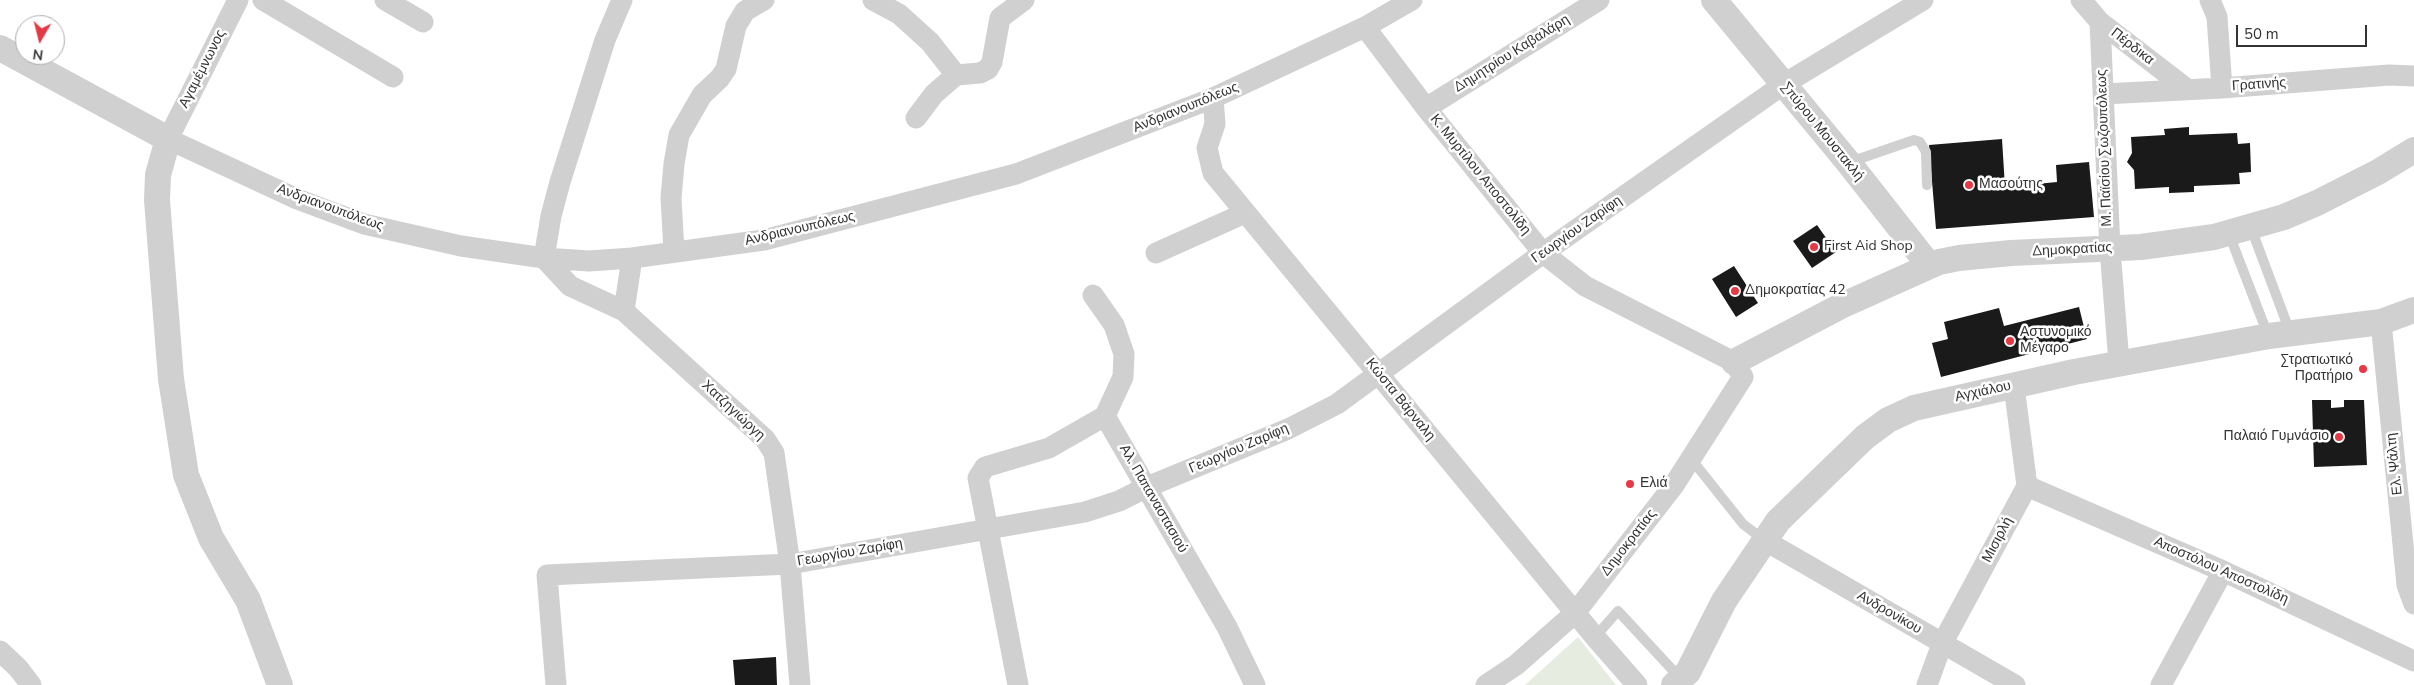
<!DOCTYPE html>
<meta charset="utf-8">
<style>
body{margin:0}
#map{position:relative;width:2414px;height:685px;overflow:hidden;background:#fff;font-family:"Nunito Sans",sans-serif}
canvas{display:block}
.north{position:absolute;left:15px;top:15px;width:50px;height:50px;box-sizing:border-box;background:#fff;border:1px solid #adadad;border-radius:50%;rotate:188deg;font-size:14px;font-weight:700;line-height:20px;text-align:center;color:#333}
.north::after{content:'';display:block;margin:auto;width:18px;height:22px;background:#e63946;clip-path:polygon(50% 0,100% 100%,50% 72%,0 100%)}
.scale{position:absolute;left:2236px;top:25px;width:131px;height:22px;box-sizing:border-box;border:2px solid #333;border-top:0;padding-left:6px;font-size:15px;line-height:18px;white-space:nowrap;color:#333;-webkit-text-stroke:4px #fff;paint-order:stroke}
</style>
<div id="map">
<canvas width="2414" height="685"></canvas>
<div class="north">N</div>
<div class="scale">50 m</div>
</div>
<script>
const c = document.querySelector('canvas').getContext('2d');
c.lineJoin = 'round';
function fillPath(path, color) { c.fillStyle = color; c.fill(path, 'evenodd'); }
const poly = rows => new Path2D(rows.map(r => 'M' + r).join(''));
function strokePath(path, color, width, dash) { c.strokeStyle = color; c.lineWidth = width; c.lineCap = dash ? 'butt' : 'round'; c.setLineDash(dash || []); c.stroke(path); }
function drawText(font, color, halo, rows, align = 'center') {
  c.font = font + ' "Nunito Sans",sans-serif'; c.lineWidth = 5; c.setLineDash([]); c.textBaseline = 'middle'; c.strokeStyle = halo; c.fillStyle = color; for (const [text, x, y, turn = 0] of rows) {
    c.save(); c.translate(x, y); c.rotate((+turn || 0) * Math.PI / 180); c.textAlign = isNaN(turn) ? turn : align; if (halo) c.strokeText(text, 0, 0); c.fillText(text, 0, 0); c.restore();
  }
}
const green = poly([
 [1578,637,1616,685,1525,685]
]);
const building = poly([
 [2189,127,2189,135,2237,133,2238,144,2250,143,2251,172,2239,173,2240,184,2194,186,2194,192,2169,193,2169,187,2135,189,2134,170,2127,162,2132,153,2131,137,2165,135,2164,129],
 [2002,139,2005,187,2057,182,2056,165,2089,162,2094,217,1936,229,1929,145],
 [1817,225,1836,252,1812,268,1793,241],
 [1734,266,1758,303,1736,317,1712,279],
 [2079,307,2087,339,1941,377,1932,343,1948,339,1944,322,1999,308,2004,326],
 [2312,400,2331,400,2331,408,2344,407,2344,400,2364,400,2367,465,2314,467],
 [776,657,777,685,735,685,733,660]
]);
const service = poly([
 [1850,162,1914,140,1920,142,1926,152,1927,185],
 [2251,228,2290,332],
 [2229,234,2268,335],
 [1692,460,1743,524,1764,540],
 [1595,637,1618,611,1680,678]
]);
const minor = poly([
 [238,0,168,139,297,199,364,224,461,246,544,258,589,261,632,258,764,240,1016,174,1213,98,1365,27,1412,0],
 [263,0,393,77],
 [385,0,423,22],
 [622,0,605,40,560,182,551,216,544,258,570,286,624,311],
 [873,0,899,14,930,42,956,75,980,73,988,69,992,62,1000,18,1024,0],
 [2081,0,2100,22,2187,89],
 [2210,0,2217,17,2222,88],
 [2100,22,2110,249,2119,363],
 [1365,27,1426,108,1543,253,1585,286,1734,362,1743,377,1674,485,1575,613,1516,665,1486,685],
 [2103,94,2222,88,2389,75,2414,76],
 [1213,98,1215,124,1207,148,1213,173,1595,637,1637,685],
 [1426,108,1599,0],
 [916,118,934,94,956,75],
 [674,251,671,198,674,164,679,135,702,95,720,78,726,69,736,26,745,11,764,0],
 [1156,253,1245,213],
 [632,258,624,311,765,439,774,453,790,564,800,685],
 [1093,295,1114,325,1124,354,1123,377,1105,416],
 [2381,322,2407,585,2414,604],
 [1105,416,1227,627,1255,685],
 [2027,486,2223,571,2414,661],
 [1764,540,2015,685],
 [0,651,18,668,31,685],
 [556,685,547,575,790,564,1085,512,1119,501,1147,487,1288,429,1337,404,1543,253,1784,84,1923,0],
 [1018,685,978,478,985,467,1049,448,1105,416],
 [1927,685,1942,644,2027,486,2014,386],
 [2161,685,2223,571]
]);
const tertiary = poly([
 [1714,0,1848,162,1929,265],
 [0,48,168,139,158,175,157,200,171,379,186,475,211,538,248,600,280,685],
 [1734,362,1841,306,1939,262,1959,258,2011,253,2141,247,2214,237,2284,217,2317,203,2378,172,2414,150],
 [1674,685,1688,672,1724,601,1778,521,1865,437,1888,420,1914,408,2074,372,2269,336,2381,322,2414,310]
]);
const markers = [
 [1969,185,5,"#e63946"],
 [1814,247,5,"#e63946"],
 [1735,291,5,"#e63946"],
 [2010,341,5,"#e63946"],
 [2363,369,5,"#e63946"],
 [2339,437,5,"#e63946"],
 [1630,484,5,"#e63946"]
];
const streetNames = [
 ["Πέρδικα",2132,47,38],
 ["Δημητρίου Καβαλάρη",1512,54,-32],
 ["Αγαμέμνωνος",203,69,-63],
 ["Γρατινής",2259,85,-4],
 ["Ανδριανουπόλεως",1186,108,-22],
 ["Σπύρου Μουστακλή",1822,132,51],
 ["Μ. Παϊσίου Σωζουπόλεως",2105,148,-92],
 ["Κ. Μυρτίλου Αποστολίδη",1480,175,51],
 ["Ανδριανουπόλεως",330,208,20],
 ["Ανδριανουπόλεως",800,229,-13],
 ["Γεωργίου Ζαρίφη",1577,230,-35],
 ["Δημοκρατίας",2072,250,-3],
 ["Αγχιάλου",1983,392,-12],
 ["Κώστα Βάρναλη",1400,400,51],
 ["Χατζηγιώργη",733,411,43],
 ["Γεωργίου Ζαρίφη",1239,449,-23],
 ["Ελ. Ψάλτη",2395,464,-96],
 ["Αλ. Παπαναστασιού",1153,499,60],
 ["Μισιρλή",1998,540,-62],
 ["Δημοκρατίας",1629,543,-52],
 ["Γεωργίου Ζαρίφη",850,553,-10],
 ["Αποστόλου Αποστολίδη",2221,571,24],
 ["Ανδρονίκου",1889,613,30]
];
const poiNames = [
 ["Μασούτης",1979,185],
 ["First Aid Shop",1824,247],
 ["Δημοκρατίας 42",1745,291],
 ["Αστυνομικό",2020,333],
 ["Μέγαρο",2020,349],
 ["Στρατιωτικό",2353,361,"right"],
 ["Πρατήριο",2353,377,"right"],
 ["Παλαιό Γυμνάσιο",2329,437,"right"],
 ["Ελιά",1640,484]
];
fillPath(green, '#e6ecdf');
fillPath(building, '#1a1a1a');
strokePath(service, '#d0d0d0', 10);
strokePath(minor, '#d0d0d0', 21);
strokePath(tertiary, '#d0d0d0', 26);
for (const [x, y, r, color] of markers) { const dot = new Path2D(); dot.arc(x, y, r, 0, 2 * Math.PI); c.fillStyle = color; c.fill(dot); strokePath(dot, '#fff', 2); }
drawText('14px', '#333', '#fff', streetNames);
drawText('14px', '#333', '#fff', poiNames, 'left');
</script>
